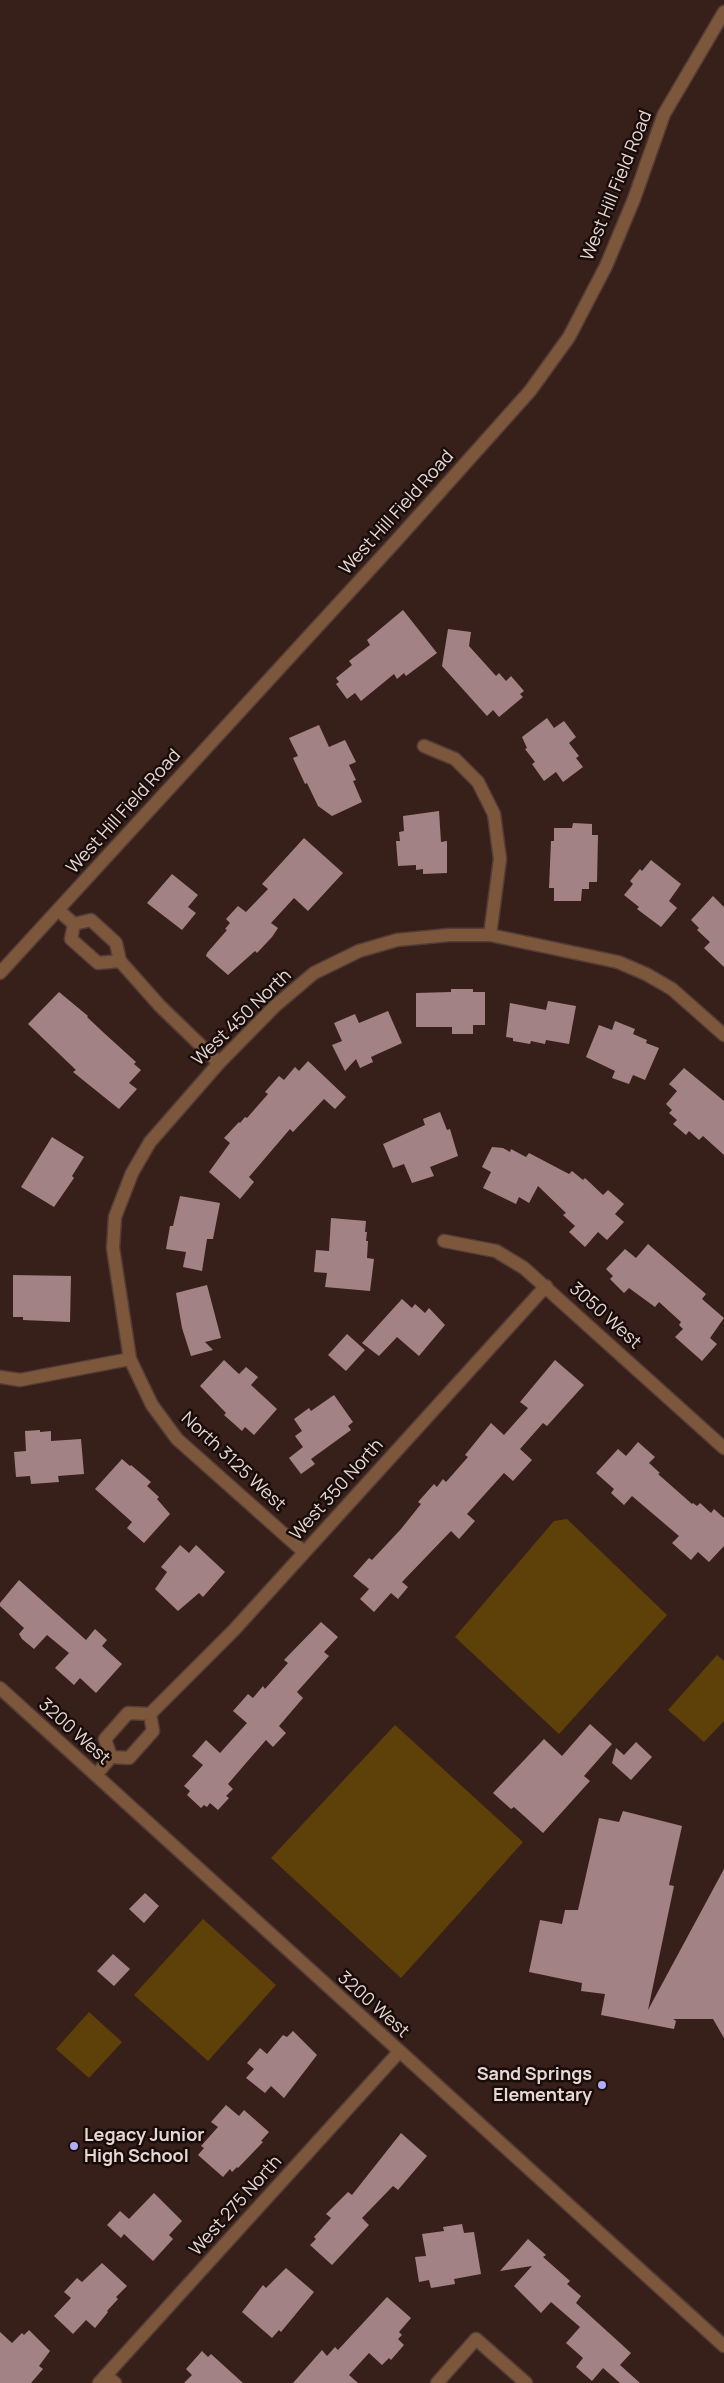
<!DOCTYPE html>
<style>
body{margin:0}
canvas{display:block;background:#38201a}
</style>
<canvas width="724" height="2383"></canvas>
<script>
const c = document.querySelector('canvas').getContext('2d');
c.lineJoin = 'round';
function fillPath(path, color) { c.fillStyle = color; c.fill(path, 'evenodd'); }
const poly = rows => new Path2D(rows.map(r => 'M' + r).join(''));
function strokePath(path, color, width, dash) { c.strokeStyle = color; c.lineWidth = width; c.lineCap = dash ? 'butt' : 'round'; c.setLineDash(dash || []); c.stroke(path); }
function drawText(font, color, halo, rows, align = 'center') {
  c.font = font + ' Manrope,sans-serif'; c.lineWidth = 5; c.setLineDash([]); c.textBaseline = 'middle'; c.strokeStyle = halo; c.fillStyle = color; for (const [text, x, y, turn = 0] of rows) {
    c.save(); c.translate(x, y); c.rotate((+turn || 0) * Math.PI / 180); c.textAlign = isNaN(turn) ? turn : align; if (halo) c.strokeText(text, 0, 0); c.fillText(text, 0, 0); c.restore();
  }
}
const green = poly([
 [567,1519,667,1615,559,1734,455,1637,554,1521],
 [717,1655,724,1661,724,1721,704,1742,668,1710],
 [395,1725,523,1842,401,1978,271,1858],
 [203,1919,276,1985,208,2061,134,1995],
 [89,2012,122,2042,89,2078,56,2049]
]);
const building = poly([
 [403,610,437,653,406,676,404,673,397,679,394,674,361,701,355,693,347,699,336,684,339,682,336,678,352,665,349,661,370,645,367,640],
 [448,629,471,632,469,646,496,676,499,673,506,681,511,676,524,691,520,694,523,697,499,717,493,710,487,716,442,666],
 [547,718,554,728,564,721,576,737,569,743,579,756,576,758,583,767,563,782,556,772,544,781,532,764,535,762,525,749,527,748,522,737],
 [319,725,329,747,345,740,356,762,349,765,356,780,353,781,362,802,332,816,318,806,307,783,305,784,293,758,298,756,289,738],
 [439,811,441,842,447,841,447,873,423,874,423,869,416,870,416,865,398,866,396,841,400,841,399,832,404,831,403,816],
 [573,823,592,824,592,835,598,835,597,882,589,882,589,889,582,889,581,901,554,901,554,888,549,888,551,841,554,841,554,828,572,828],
 [304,838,343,873,308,911,294,898,271,923,278,928,272,937,257,953,255,951,228,975,206,956,207,953,227,930,225,929,230,923,226,919,238,906,246,912,268,889,262,884],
 [651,860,681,884,669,901,677,908,661,927,637,909,639,907,624,895,633,884,630,881,640,869,642,871],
 [172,874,198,895,188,907,196,913,182,930,147,903],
 [713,896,724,907,724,967,704,948,710,942,697,930,699,928,691,920],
 [451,989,473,989,473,992,485,992,485,1025,473,1025,473,1034,452,1034,452,1027,416,1027,416,993,451,992],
 [59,992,88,1016,87,1017,104,1033,136,1062,134,1064,141,1070,129,1083,137,1089,119,1109,73,1072,76,1070,28,1024],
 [548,1001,576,1006,569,1044,546,1040,545,1044,531,1041,530,1044,513,1041,513,1038,506,1037,510,1003,546,1010],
 [388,1011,402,1043,371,1057,373,1062,360,1068,356,1059,345,1071,332,1045,342,1041,334,1023,355,1014,359,1023],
 [615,1021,635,1029,633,1034,647,1040,646,1043,659,1048,645,1080,633,1075,629,1084,612,1078,615,1071,586,1057,599,1025,612,1030],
 [308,1061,346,1097,335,1109,324,1099,293,1132,290,1129,249,1177,254,1182,240,1199,209,1172,230,1143,224,1138,239,1122,240,1123,245,1117,247,1118,268,1094,265,1092,279,1076,284,1080,295,1067,299,1071],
 [684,1068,724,1101,724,1155,703,1136,699,1140,689,1131,686,1135,673,1124,677,1120,669,1113,672,1110,666,1104,677,1091,669,1084],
 [440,1112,447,1130,450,1129,458,1156,430,1167,434,1176,412,1183,404,1164,393,1168,383,1144,425,1125,423,1119],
 [52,1137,84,1157,72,1176,74,1178,54,1207,21,1187],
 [492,1147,503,1148,510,1152,511,1149,526,1157,529,1153,569,1174,572,1171,583,1180,585,1178,603,1195,608,1190,624,1204,615,1214,624,1222,607,1240,598,1232,585,1247,569,1232,575,1226,563,1215,566,1213,538,1186,529,1203,519,1197,516,1204,483,1188,491,1172,482,1167],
 [180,1196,220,1203,213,1239,207,1239,202,1271,183,1267,186,1252,166,1249,170,1226,173,1226],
 [331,1218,366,1221,365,1232,367,1232,366,1241,368,1241,367,1258,374,1259,370,1291,325,1287,327,1273,314,1272,316,1250,329,1251],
 [648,1244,706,1294,702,1299,724,1318,710,1338,717,1344,702,1361,675,1337,683,1329,679,1325,681,1322,659,1302,655,1307,629,1288,624,1293,610,1279,613,1276,606,1269,625,1249,636,1258],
 [13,1275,71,1276,70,1322,23,1320,23,1317,13,1317],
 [207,1285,221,1338,205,1342,213,1350,191,1356,182,1328,176,1293],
 [402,1299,412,1308,415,1304,425,1313,429,1308,445,1325,419,1356,397,1337,379,1356,362,1343],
 [347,1334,365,1350,346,1371,328,1355],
 [224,1360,239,1374,246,1367,258,1377,251,1385,277,1409,254,1435,245,1427,242,1431,224,1415,226,1413,200,1386],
 [555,1360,584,1385,547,1426,543,1423,520,1449,532,1460,513,1481,504,1473,467,1514,475,1521,459,1539,451,1531,402,1582,408,1587,398,1599,391,1593,374,1612,360,1599,369,1589,353,1576,369,1558,372,1560,401,1529,421,1504,418,1502,434,1484,437,1487,443,1479,446,1482,468,1457,465,1455,491,1423,504,1435,528,1408,520,1402],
 [334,1395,353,1422,348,1426,351,1430,311,1459,315,1464,301,1474,289,1458,303,1447,295,1436,302,1431,294,1419,309,1408,311,1411],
 [40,1430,40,1432,51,1431,51,1441,81,1439,84,1474,58,1476,59,1482,31,1484,30,1476,16,1477,14,1452,26,1451,25,1431],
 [638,1442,655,1457,649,1463,660,1473,658,1474,692,1504,693,1503,697,1506,700,1503,711,1513,714,1509,724,1518,724,1546,709,1562,698,1552,691,1560,672,1543,679,1536,632,1496,624,1505,611,1493,614,1489,596,1473,618,1449,626,1456],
 [122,1459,130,1466,131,1465,151,1482,147,1486,159,1497,157,1499,170,1514,144,1543,127,1528,132,1522,95,1489],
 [180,1545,189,1553,196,1545,225,1572,203,1597,199,1593,178,1611,155,1589,167,1572,161,1567],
 [19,1580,86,1640,95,1629,107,1640,102,1646,122,1664,96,1693,80,1678,74,1685,55,1668,69,1653,47,1635,34,1649,22,1639,19,1634,24,1628,0,1606,0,1603],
 [321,1622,338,1637,324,1652,329,1656,297,1692,303,1698,279,1726,286,1733,273,1747,266,1740,246,1763,228,1784,233,1789,226,1796,229,1798,218,1810,210,1803,207,1807,204,1805,201,1808,187,1795,190,1791,184,1786,203,1765,192,1756,206,1740,220,1753,247,1723,233,1711,248,1694,253,1698,263,1686,265,1689,288,1663,284,1660],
 [590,1724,612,1744,584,1776,590,1781,543,1833,514,1807,511,1809,493,1793,544,1739,562,1756],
 [636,1742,652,1757,631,1780,612,1763,616,1748,624,1755],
 [623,1811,682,1826,669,1885,674,1886,648,2010,724,1869,724,2038,713,2019,673,2019,676,2021,674,2029,601,2015,605,1994,581,1991,582,1983,529,1972,540,1920,562,1924,565,1910,578,1910,599,1818,619,1822],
 [145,1893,159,1906,144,1923,129,1909],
 [113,1954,130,1969,114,1986,97,1971],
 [293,2031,317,2055,284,2098,271,2086,265,2093,246,2078,254,2069,247,2063,260,2048,267,2054,283,2035,287,2037],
 [226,2105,239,2116,244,2110,269,2132,261,2141,263,2142,238,2168,237,2167,232,2172,230,2169,223,2177,198,2155,204,2148,201,2146,218,2127,211,2122],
 [401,2133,427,2156,398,2190,393,2186,362,2218,369,2225,332,2265,310,2245,316,2239,314,2237,331,2218,326,2214,348,2192,352,2195],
 [154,2193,182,2221,169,2235,173,2239,153,2261,124,2234,121,2238,107,2225,120,2211,129,2219],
 [462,2224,464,2233,474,2232,481,2274,454,2279,455,2284,431,2288,429,2280,419,2282,415,2257,426,2256,422,2234,444,2231,443,2227],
 [528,2239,546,2255,543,2257,570,2281,567,2284,581,2296,576,2303,631,2353,620,2365,640,2383,620,2383,603,2368,592,2381,576,2367,583,2358,566,2343,580,2327,551,2302,541,2313,514,2286,532,2266,500,2271],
 [102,2263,127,2286,116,2297,118,2299,107,2311,108,2312,95,2328,86,2320,73,2334,54,2316,71,2298,64,2292,77,2278,82,2282],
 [286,2268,314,2292,281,2332,279,2330,272,2338,242,2312,263,2285,266,2288],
 [387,2297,411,2318,399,2332,402,2335,398,2339,404,2345,391,2360,389,2358,382,2365,369,2353,349,2375,358,2383,293,2383,322,2350,327,2356,335,2347,338,2350],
 [29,2330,50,2351,39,2366,43,2369,31,2383,0,2383,0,2332,12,2343,22,2333,24,2335],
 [202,2351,208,2357,211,2354,243,2383,184,2383,192,2375,186,2369]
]);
const minor = poly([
 [424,746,455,759,478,782,494,814,500,859,490,935,618,962,646,974,672,989,724,1035],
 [58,910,74,924],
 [74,924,91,920,116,943,120,961,160,1006,219,1063],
 [74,924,71,939,98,963,120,961],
 [444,1241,496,1251,524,1268,724,1448],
 [0,1377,20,1380,130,1359],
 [304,1552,177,1439,152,1405,130,1359,113,1248,115,1217,132,1173,150,1142,219,1063,275,1006,314,973,359,951,397,940,449,935,490,935],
 [111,1757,105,1739,128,1713,150,1714,234,1630,546,1286],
 [111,1757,129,1758,153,1731,150,1714],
 [96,1775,111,1757],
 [106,2375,115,2383],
 [437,2383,476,2339,526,2383]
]);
const tertiary = poly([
 [0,973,396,541,530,391,569,337,606,266,634,199,664,114,724,12],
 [0,1688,724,2346],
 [99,2383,399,2052]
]);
const markers = [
 [602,2085,5,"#b0aefa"],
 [74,2146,5,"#b0aefa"]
];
const streetNames = [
 ["West Hill Field Road",617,186,-68],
 ["West Hill Field Road",397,513,-48],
 ["West Hill Field Road",124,812,-48],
 ["West 450 North",242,1018,-44],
 ["3050 West",605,1316,42],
 ["North 3125 West",233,1462,43],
 ["West 350 North",337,1490,-48],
 ["3200 West",74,1732,42],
 ["3200 West",373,2005,42],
 ["West 275 North",236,2206,-48]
];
const poiNames = [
 ["Sand Springs",592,2075],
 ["Elementary",592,2096],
 ["Legacy Junior",84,2136,"left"],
 ["High School",84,2157,"left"]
];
fillPath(green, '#5e4108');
fillPath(building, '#a38285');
strokePath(minor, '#543d38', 15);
strokePath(tertiary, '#543d38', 15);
strokePath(minor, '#7c573b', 12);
strokePath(tertiary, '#7c573b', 12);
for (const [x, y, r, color] of markers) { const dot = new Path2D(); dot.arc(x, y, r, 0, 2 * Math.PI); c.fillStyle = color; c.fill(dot); strokePath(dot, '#180d0a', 2); }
drawText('18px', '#e8d7d3', '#180d0a', streetNames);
drawText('bold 18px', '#e8d7d3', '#180d0a', poiNames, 'right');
</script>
